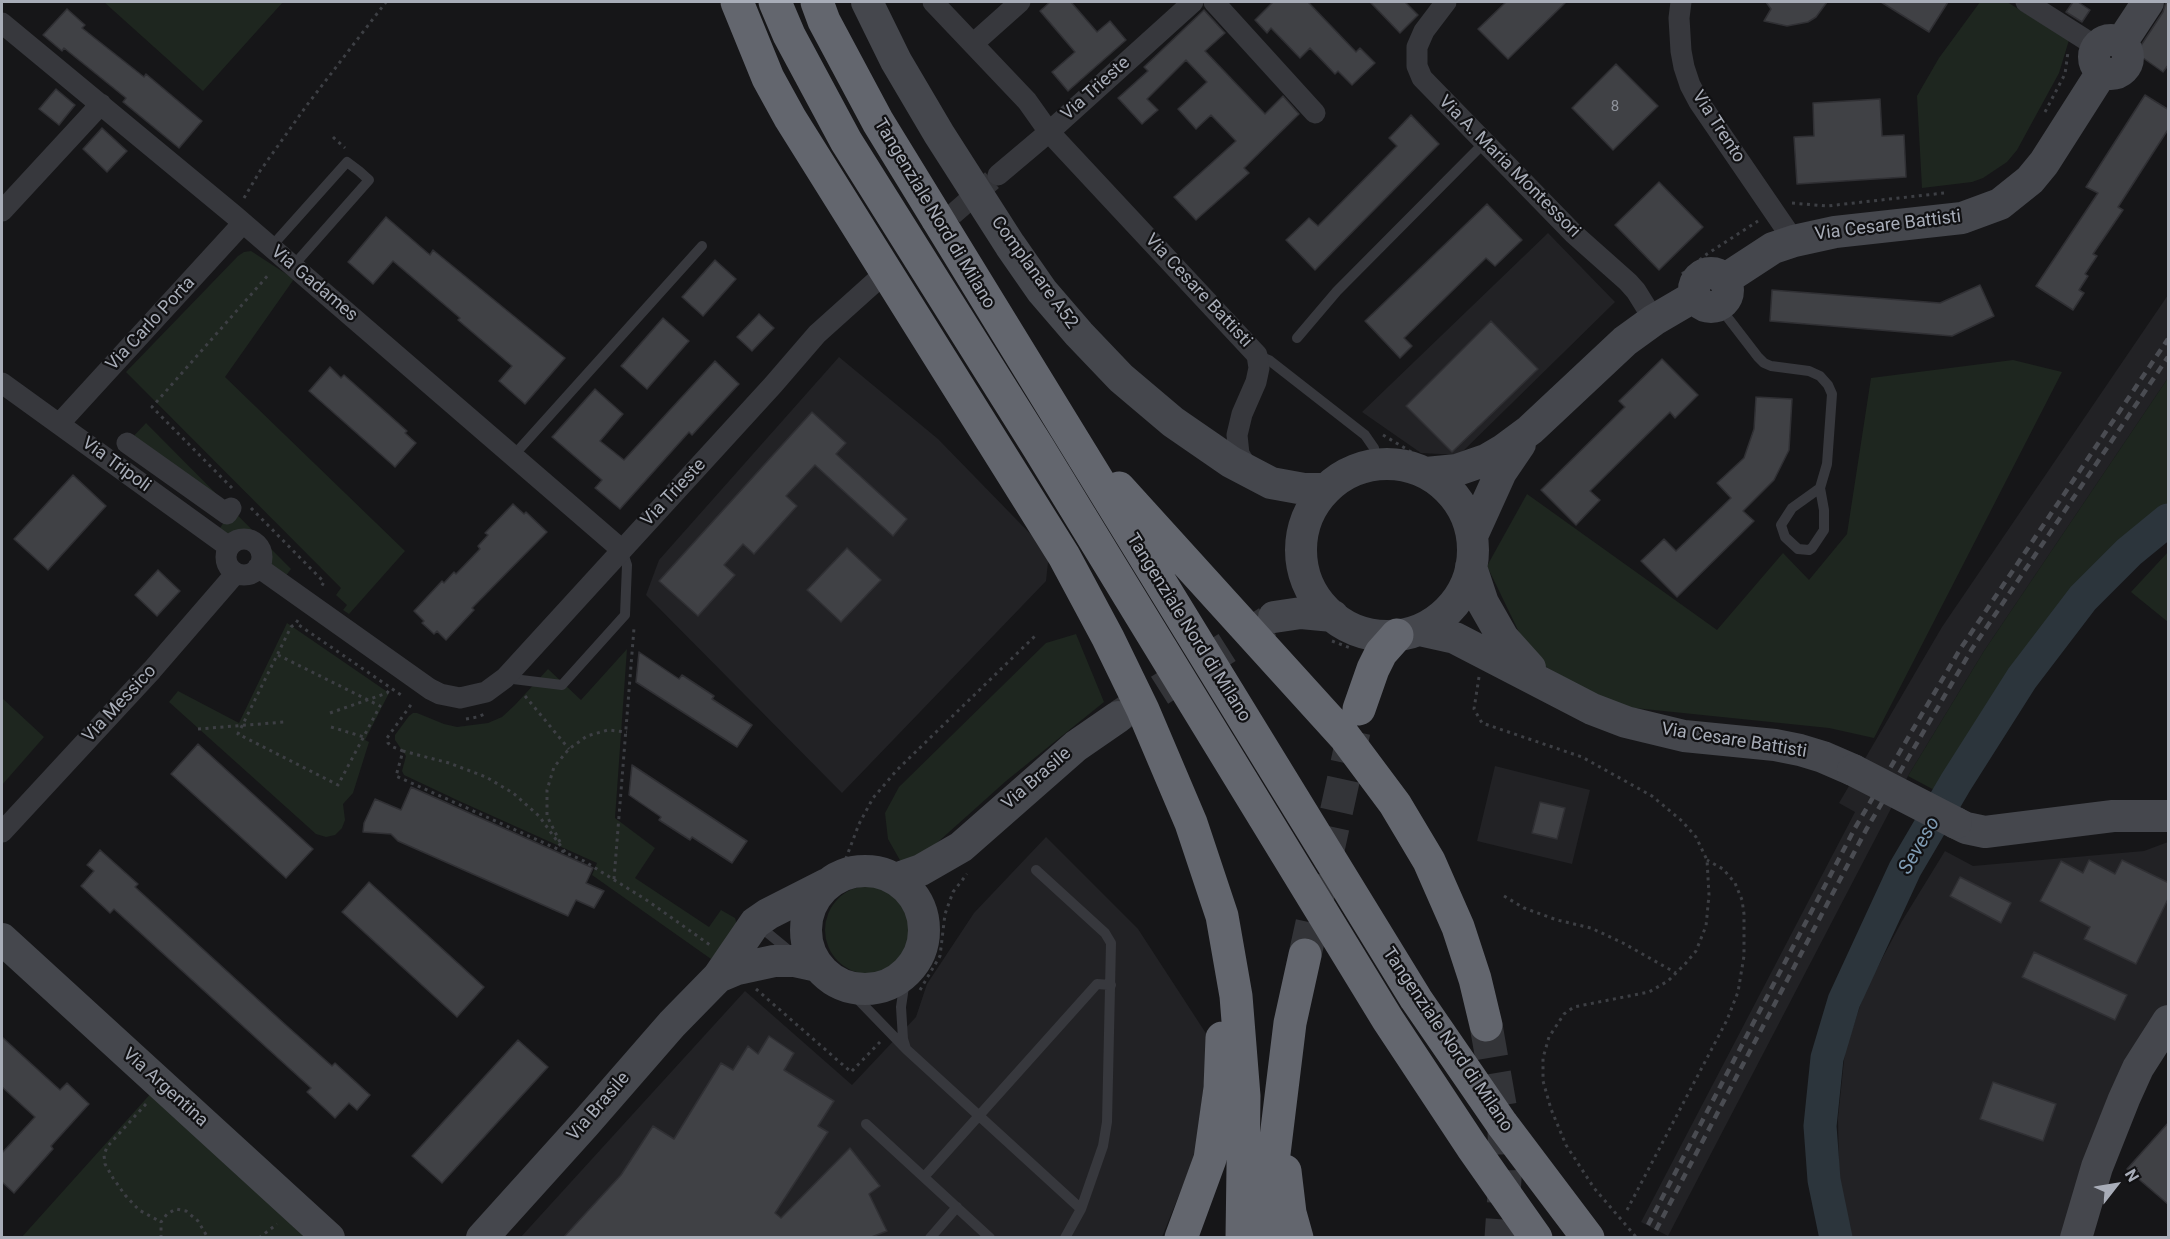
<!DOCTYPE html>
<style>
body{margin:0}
#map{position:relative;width:2170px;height:1239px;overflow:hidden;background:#161618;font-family:Roboto,sans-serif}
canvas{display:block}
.frame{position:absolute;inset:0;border:3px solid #a8adb8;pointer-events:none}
.north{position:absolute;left:2086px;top:1155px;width:60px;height:60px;-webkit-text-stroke:4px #111113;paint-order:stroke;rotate:59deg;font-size:16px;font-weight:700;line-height:24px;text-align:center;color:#a8adb8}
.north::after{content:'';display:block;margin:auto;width:21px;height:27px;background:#a8adb8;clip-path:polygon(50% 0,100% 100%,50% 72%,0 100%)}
</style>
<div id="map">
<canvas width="2170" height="1239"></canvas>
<div class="frame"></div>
<div class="north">N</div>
</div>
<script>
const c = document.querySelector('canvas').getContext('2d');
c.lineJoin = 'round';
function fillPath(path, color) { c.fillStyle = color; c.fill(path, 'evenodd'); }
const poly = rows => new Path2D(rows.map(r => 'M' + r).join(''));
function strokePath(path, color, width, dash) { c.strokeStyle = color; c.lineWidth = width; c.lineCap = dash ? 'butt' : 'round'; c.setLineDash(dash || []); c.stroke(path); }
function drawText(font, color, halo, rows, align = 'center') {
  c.font = font + ' Roboto,sans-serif'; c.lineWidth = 4.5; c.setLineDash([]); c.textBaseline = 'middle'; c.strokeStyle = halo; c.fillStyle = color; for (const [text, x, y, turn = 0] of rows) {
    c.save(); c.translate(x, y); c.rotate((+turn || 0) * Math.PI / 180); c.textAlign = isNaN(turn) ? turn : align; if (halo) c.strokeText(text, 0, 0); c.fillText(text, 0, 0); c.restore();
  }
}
const built = poly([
 [1548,233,1615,302,1459,455,1421,453,1362,412],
 [2168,295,2168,378,1984,651,1908,776,1668,1236,1641,1222,1855,812,1839,803,1942,627],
 [839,357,938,439,1049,553,1046,581,842,793,646,595,659,560],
 [1495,766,1590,790,1572,864,1477,841],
 [1046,837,1138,929,1209,1038,1196,1153,1162,1237,520,1238,745,991,852,1085,916,1017,927,984,974,913],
 [2168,842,2168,1009,2067,1237,1852,1238,1839,1175,1838,1118,1845,1051,1865,991,1902,921,1945,851,1973,866,2144,851]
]);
const green = poly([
 [104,2,283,2,203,91],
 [1980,2,2007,2,2069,40,2059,73,2017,150,2007,162,1983,178,1972,182,1922,188,1917,96,1939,58],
 [251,251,294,279,225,377,405,551,349,614,343,610,347,605,336,595,341,588,126,372,238,256,244,252],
 [2013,360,2062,372,1874,738,1829,728,1615,706,1532,659,1487,566,1527,494,1717,630,1783,553,1809,580,1847,534,1871,378],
 [2168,378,2168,508,2077,591,2001,696,1938,792,1908,776,1984,651],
 [146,423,291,569,285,577,271,567,261,544,253,539,243,537,233,539,218,531,230,513,129,441],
 [2168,552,2168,622,2131,592],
 [287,623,389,693,365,740,369,742,353,793,343,804,345,820,342,828,335,835,326,837,316,834,169,702,178,691,239,723],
 [1076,634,1104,702,1006,781,929,850,901,862,888,839,885,813,899,787,1046,643],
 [627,649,615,818,655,848,635,878,709,927,721,910,735,918,738,928,711,959,592,875,597,863,457,800,404,775,402,771,406,756,395,740,395,735,409,716,413,713,417,713,444,724,457,727,488,723,502,717,515,705,548,669,581,700],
 [2,698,44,737,2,785],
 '825 930a44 44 0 1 1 88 0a44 44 0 1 1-88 0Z',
 [153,1091,313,1238,21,1238]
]);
const river = poly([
 [1836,1238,1824,1180,1820,1126,1827,1058,1844,1001,1905,869,1956,782,2022,678,2083,598,2129,552,2168,520]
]);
const building = poly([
 [1050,2,1071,2,1097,32,1110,21,1126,40,1068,91,1052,72,1075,52,1040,11,1050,2],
 [1273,2,1308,2,1356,52,1360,48,1375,63,1352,85,1338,71,1335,74,1310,48,1300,58,1271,28,1267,33,1255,20,1273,2],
 [1370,2,1405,2,1418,15,1400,33,1370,2],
 [1506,2,1566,2,1508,59,1478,29,1506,2],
 [1766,2,1827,2,1816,17,1808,22,1787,26,1764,21,1771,9,1766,2],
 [1881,2,1948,2,1929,32,1881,2],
 [2073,2,2078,2,2090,10,2082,22,2066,12,2073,2],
 [2166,2,2169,2,2169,64,2163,72,2136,53,2163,12,2166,2],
 [67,9,85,25,82,28,144,77,146,74,202,121,179,148,123,102,126,98,64,48,62,51,43,35,67,9],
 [1204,10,1225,33,1205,51,1265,114,1283,96,1299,114,1244,168,1249,173,1196,220,1174,197,1236,141,1211,115,1196,129,1178,109,1207,82,1186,60,1147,99,1158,110,1142,124,1118,98,1148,71,1144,67,1204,10],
 [1616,64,1658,106,1613,150,1572,108,1616,64],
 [56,89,75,105,59,125,39,109,56,89],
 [2145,95,2169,110,2169,128,2118,207,2123,210,2093,254,2097,256,2085,274,2088,276,2079,290,2084,293,2073,310,2036,286,2098,193,2086,187,2145,95],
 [1880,99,1882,136,1904,135,1906,177,1797,184,1794,137,1814,136,1813,103,1880,99],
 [1411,115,1439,144,1315,270,1286,240,1309,218,1318,226,1397,146,1389,138,1411,115],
 [102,128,127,151,107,172,83,149,102,128],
 [1659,182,1703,227,1659,270,1615,225,1659,182],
 [1487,204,1522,240,1495,266,1486,258,1404,338,1412,346,1400,358,1365,321,1487,204],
 [386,217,430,255,433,250,565,358,525,404,499,381,512,366,458,320,460,318,393,261,373,284,348,262,386,217],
 [715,260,736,279,703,316,682,297,715,260],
 [1980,285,1994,316,1952,336,1770,321,1772,290,1940,303,1980,285],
 [759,314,774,328,752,351,737,337,759,314],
 [663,318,689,341,647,389,621,366,663,318],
 [1491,321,1538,369,1452,452,1406,406,1491,321],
 [1662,359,1698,395,1675,418,1670,412,1590,491,1600,500,1576,525,1541,490,1625,407,1619,401,1662,359],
 [715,361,739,384,692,435,689,432,620,509,595,488,602,480,552,437,595,389,623,414,600,441,624,460,715,361],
 [330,367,341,378,344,375,407,431,405,433,416,443,395,467,309,391,330,367],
 [1756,397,1792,399,1789,450,1774,480,1743,511,1754,521,1677,597,1641,561,1664,539,1676,551,1731,498,1717,483,1744,458,1754,429,1756,397],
 [812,412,846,443,836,454,907,519,893,536,815,465,786,496,797,506,754,554,743,544,724,565,735,575,698,616,659,581,812,412],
 [73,475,106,506,48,570,14,539,73,475],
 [513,504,524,514,526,512,547,532,472,608,474,610,446,640,437,631,434,634,422,623,424,621,414,611,442,581,444,583,454,572,456,574,480,549,478,546,488,535,485,533,513,504],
 [847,548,881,580,841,622,807,590,847,548],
 [158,570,180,591,157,616,135,595,158,570],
 [639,652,679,679,682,675,714,696,712,699,752,725,737,747,636,682,639,652],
 [198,744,313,849,286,878,171,774,198,744],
 [632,765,747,841,732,863,692,837,690,840,659,820,661,817,629,795,632,765],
 [411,787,593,868,586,883,604,891,594,908,576,900,568,916,398,841,391,834,363,832,364,823,375,799,401,810,411,787],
 [1540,802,1565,808,1557,839,1532,833,1540,802],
 [100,850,138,884,135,887,288,1027,332,1066,335,1063,370,1095,357,1110,349,1103,335,1118,307,1092,311,1088,114,909,110,913,81,886,94,871,87,865,100,850],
 [2089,860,2115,874,2122,860,2169,883,2169,897,2136,964,2084,939,2090,927,2040,901,2061,861,2083,873,2089,860],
 [1960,877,2011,903,2001,923,1950,896,1960,877],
 [369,882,484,987,457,1017,342,912,369,882],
 [2034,952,2127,995,2115,1020,2022,977,2034,952],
 [769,1036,794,1053,784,1070,834,1101,818,1126,828,1132,775,1213,781,1218,850,1148,880,1186,869,1194,887,1231,869,1238,563,1238,621,1175,653,1126,674,1139,721,1063,733,1070,748,1046,758,1054,769,1036],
 [2,1037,60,1090,67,1083,89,1104,51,1146,53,1149,14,1193,2,1182,2,1153,35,1117,2,1087,2,1037],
 [518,1040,548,1067,442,1183,412,1156,518,1040],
 [1993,1082,2056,1104,2043,1141,1980,1119,1993,1082],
 [2169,1122,2169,1205,2127,1169,2169,1122]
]);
const streetTunnel = poly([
 [906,255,998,175]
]);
const secondaryTunnel = poly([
 [1119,716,1272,619]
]);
const highwayTunnel = poly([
 [1305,955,1356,722],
 [1486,1025,1504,1128,1505,1179,1501,1238]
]);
const path = poly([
 [2045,112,2065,74,2068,52],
 [333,137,345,148],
 [244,198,260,171,307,105,386,2],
 [1792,203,1827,206,1944,193],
 [1682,274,1707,254,1758,221],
 [1383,435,1413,453],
 [232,488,152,407,270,273],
 [251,508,324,582,321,587],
 [298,620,296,623,401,695],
 [1332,641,1353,649],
 [278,655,380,706,338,785,238,734,291,627,296,623],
 [1479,677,1474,709,1482,723,1582,757,1652,796,1682,821,1696,837,1707,860,1709,895,1706,926,1696,951,1685,964,1668,981,1649,992,1574,1007,1564,1014,1549,1037,1543,1058,1543,1081,1551,1109,1566,1145,1594,1188,1637,1238],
 [525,696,569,749],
 [330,713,387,693,390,689],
 [466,719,477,717,485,714],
 [331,727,364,737],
 [198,729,284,722],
 [403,751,393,747,388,743,387,738,413,702],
 [560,842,547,816,547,790,554,767,569,749,587,736,608,730,627,732],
 [565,852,539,816,513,793,486,777,449,763,403,751,396,776,584,861,648,901,710,945],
 [843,866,859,824,873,798,897,770,1035,636],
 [614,879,634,628],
 [1504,896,1524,908,1557,920,1591,928,1623,943,1676,973],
 [756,989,851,1072,880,1042],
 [920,990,940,956,945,914,953,892,967,874],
 [146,1104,107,1147,104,1155,105,1164,113,1178,125,1195,139,1210,161,1222],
 [1627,1210,1727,1020,1738,992,1744,956,1744,914,1742,900,1735,883,1723,869,1707,860],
 [161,1238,161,1222,167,1214,176,1209,186,1211,198,1221,208,1238],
 [259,1238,277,1224]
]);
const lane = poly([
 [271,247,347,162,359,171,369,180,293,266],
 [1718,305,1758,357,1764,363,1771,366,1809,371,1820,376,1828,385,1832,394,1827,464,1820,488,1824,510,1824,530,1812,548,1809,550,1798,549,1785,537,1781,525,1792,508,1820,488],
 [1297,338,1337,291,1485,142],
 [1257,355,1269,360,1365,435,1374,448,1377,464],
 [514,455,702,246],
 [505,678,562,685,625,615,627,565,622,550],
 [1036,870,1105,933,1111,943,1107,1122,1103,1146,1081,1209,1065,1238],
 [758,925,792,953],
 [845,986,906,1049,1081,1209],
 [906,1049,903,1039,901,1007,906,973],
 [866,1124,990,1238],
 [924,1177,1097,984,1111,985],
 [930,1238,957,1207]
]);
const street = poly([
 [933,2,1027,101,1049,132,1257,355,1259,368,1256,382,1242,414,1237,435,1239,454,1250,472],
 [1214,2,1315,113],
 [1446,2,1424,31,1417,47,1417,66,1422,78,1574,234,1628,282,1636,291,1654,320],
 [1681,2,1679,18,1681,51,1684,67,1690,85,1699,102,1794,241],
 [2026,2,2097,47],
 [2,23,234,215,622,550],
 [974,43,1020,2],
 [998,175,1049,132,1193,2],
 [2,211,101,104],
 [2,383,229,547],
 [59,424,243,223],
 [127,443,227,514,231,508],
 '226 557a18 18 0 1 1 36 0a18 18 0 1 1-36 0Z',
 [258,567,430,689,440,694,460,698,486,692,505,678,773,385,817,334,876,281],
 [2,832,152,670,236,573]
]);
const secondary = poly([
 [867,2,896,61,939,134,1010,245,1042,291,1079,334,1121,378,1173,422,1231,462,1271,483,1304,489,1326,489],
 '2094 57a17 17 0 1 1 34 0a17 17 0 1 1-34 0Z',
 [2121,43,2148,2],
 '1694 290a17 17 0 1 1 34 0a17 17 0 1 1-34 0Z',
 [1724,280,1773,248,1794,241,1835,232,1962,218,2000,204,2030,180,2044,163,2102,72],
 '1301 550a86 86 0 1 1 172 0a86 86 0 1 1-172 0Z',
 [1426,473,1457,470,1486,460,1503,450,1530,430,1625,341,1654,320,1695,296],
 [1472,536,1501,472,1520,444],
 [1471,567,1483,603,1503,638,1530,668],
 [1274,617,1301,613,1333,616],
 [1419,630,1455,638,1592,709,1626,722,1684,736,1775,745,1800,750,1823,757,1853,770],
 [1956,823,1966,828,1985,832,2113,816,2168,816],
 '806 930a59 59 0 1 1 118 0a59 59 0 1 1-118 0Z',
 [895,879,921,870,961,847,1076,746,1118,717],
 [2,939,329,1238],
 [718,977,737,969,774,961,795,961,818,966],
 [482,1238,584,1125,672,1024,718,977,755,923,768,914,827,884],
 [2076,1238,2097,1167,2124,1099,2138,1068,2168,1021]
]);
const highway = poly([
 [737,2,768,78,790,118,1064,556,1108,638,1143,710,1191,823,1222,916,1236,996,1244,1096,1242,1238],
 [775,2,789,35,846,141,1038,447,1388,1020,1472,1147,1536,1238],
 [817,2,824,21,878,122,1416,999,1502,1124,1588,1238],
 [1119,488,1345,737,1395,804,1429,861,1458,927,1475,979,1486,1025],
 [1359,709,1373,669,1381,653,1397,635],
 [1285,1171,1290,1213,1297,1238],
 [1181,1238,1210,1159,1220,1088,1222,1038],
 [1266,1238,1273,1162,1290,1023,1305,955]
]);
const rail = poly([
 [1648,1225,1855,828,1959,651,2168,339],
 [1656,1230,1866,830,1972,649,2168,357]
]);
const secondaryBridge = poly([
 [1853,770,1956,823]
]);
const numberNames = [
 ["8",1615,107]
];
const streetNames = [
 ["Via Trieste",1096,89,-42],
 ["Via Trento",1718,127,57],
 ["Via A. Maria Montessori",1509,167,45],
 ["Tangenziale Nord di Milano",934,214,59],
 ["Via Cesare Battisti",1888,226,-7],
 ["Complanare A52",1034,273,54],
 ["Via Gadames",314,284,40],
 ["Via Cesare Battisti",1198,291,47],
 ["Via Carlo Porta",151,324,-47],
 ["Via Tripoli",116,465,36],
 ["Via Trieste",674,493,-47],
 ["Tangenziale Nord di Milano",1188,628,58],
 ["Via Messico",120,704,-47],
 ["Via Cesare Battisti",1734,741,9],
 ["Via Brasile",1037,779,-41],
 ["Tangenziale Nord di Milano",1447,1040,56],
 ["Via Argentina",165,1088,42],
 ["Via Brasile",599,1107,-49]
];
const waterNames = [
 ["Seveso",1920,846,-60]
];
fillPath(built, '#222225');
fillPath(green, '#1e261f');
strokePath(river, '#2c353c', 33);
fillPath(building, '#404145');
strokePath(building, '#303034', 1.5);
strokePath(streetTunnel, '#333438', 21, [21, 10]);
strokePath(secondaryTunnel, '#333438', 32, [32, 16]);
strokePath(highwayTunnel, '#333438', 33, [33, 16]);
strokePath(path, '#3d3f44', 3, [3, 4.5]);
strokePath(lane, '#37383d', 10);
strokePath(street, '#37383d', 21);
strokePath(secondary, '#45474d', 32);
strokePath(highway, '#63666e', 33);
strokePath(rail, '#4a4c52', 4.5, [8, 6]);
strokePath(secondaryBridge, '#45474d', 32);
drawText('15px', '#8e929b', null, numberNames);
drawText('18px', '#a8adb8', '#111113', streetNames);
drawText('italic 20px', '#7f9bb3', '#111113', waterNames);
</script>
